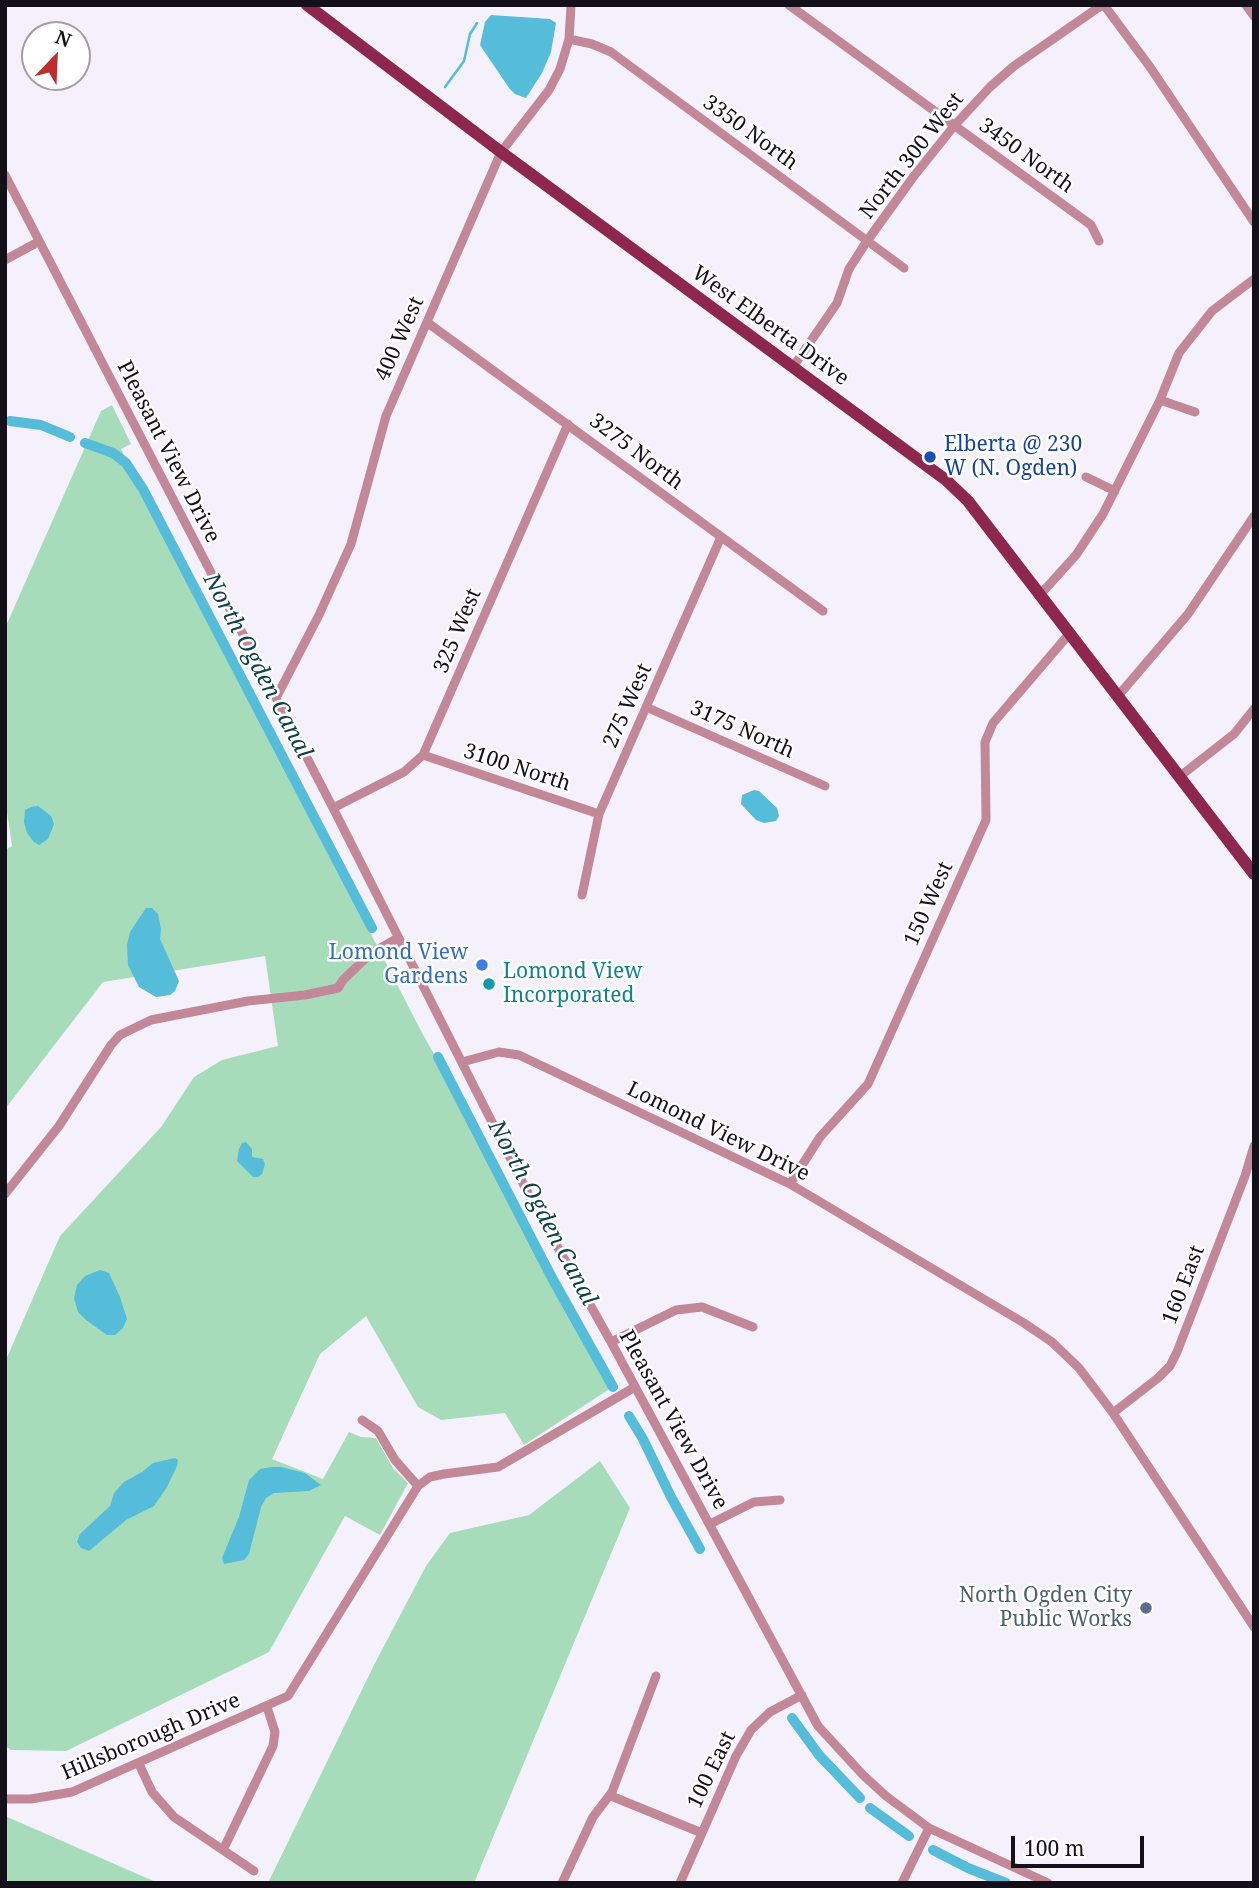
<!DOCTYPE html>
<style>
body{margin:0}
#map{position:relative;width:1259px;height:1888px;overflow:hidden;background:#f4f1fc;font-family:"Noto Serif",serif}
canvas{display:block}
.frame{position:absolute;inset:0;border:7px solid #131019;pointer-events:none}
.north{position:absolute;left:21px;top:21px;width:70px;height:70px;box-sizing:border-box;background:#fff;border:2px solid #a19fa3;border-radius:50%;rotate:23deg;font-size:19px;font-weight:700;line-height:28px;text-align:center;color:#131019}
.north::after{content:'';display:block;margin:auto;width:24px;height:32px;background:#bd2e2e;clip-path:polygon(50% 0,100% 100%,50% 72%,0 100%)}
.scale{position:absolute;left:1011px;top:1836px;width:133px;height:32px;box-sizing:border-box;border:4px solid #131019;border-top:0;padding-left:9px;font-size:21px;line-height:24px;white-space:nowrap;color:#131019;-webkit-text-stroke:5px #fff;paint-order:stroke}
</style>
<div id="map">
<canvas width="1259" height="1888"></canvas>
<div class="frame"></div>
<div class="north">N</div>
<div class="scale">100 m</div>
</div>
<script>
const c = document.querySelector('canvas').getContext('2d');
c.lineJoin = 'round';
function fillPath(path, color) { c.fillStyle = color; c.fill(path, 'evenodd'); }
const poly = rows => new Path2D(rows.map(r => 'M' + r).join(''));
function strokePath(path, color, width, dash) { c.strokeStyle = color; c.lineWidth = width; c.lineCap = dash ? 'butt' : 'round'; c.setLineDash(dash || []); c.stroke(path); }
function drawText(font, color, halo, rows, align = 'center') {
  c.font = font + ' "Noto Serif",serif'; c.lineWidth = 5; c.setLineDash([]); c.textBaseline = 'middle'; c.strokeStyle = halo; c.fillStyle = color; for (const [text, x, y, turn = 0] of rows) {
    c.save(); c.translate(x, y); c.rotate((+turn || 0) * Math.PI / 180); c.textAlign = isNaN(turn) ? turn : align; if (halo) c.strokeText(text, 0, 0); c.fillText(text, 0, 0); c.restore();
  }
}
const green = poly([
 [112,405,131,444,121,449,420,1029,617,1384,524,1445,505,1413,441,1420,418,1407,366,1316,320,1354,272,1459,323,1479,349,1432,361,1437,376,1438,393,1468,408,1483,380,1535,345,1516,269,1652,66,1751,11,1750,5,1746,5,1362,60,1236,161,1127,194,1077,222,1060,278,1046,265,956,103,982,5,1109,5,850,12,846,5,797,5,628,101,411],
 [600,1461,630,1508,474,1883,268,1883,374,1665,426,1566,450,1533,529,1515],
 [5,1816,158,1883,5,1883]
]);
const water = poly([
 [491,15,550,19,556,23,551,52,542,73,526,98,515,94,509,88,480,45,485,22],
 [754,790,759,791,777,808,779,816,776,821,764,823,756,820,741,804,742,795],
 [38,806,51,816,54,824,48,839,39,845,34,842,27,833,24,822,25,810,31,807],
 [146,908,152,908,158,914,161,929,160,939,179,981,175,991,170,995,156,997,139,987,128,965,127,945,130,932],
 [246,1142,252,1149,252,1157,263,1159,265,1164,262,1174,258,1177,253,1177,237,1161,239,1149,242,1143],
 [100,1270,109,1273,120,1297,127,1319,123,1328,115,1335,107,1335,86,1320,78,1312,74,1298,77,1285,85,1276],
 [175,1458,178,1460,177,1466,167,1487,154,1506,126,1520,89,1551,81,1548,77,1542,80,1534,110,1506,114,1493,124,1482,142,1472,153,1463],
 [272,1467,281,1467,305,1473,321,1485,309,1491,274,1493,266,1498,261,1507,249,1554,244,1560,224,1564,222,1558,239,1517,249,1480,260,1469]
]);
const stream = poly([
 [445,87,464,61,470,34,477,23]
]);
const canal = poly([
 [10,421,41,425,70,437],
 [85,443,113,453,126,463,143,489,372,928],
 [438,1057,553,1280,613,1387],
 [629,1416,643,1439,671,1497,700,1549],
 [792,1718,819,1755,860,1798],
 [870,1808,909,1836],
 [933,1850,968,1868,1006,1883]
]);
const minor = poly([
 [789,5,1091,225,1099,241],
 [1104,5,1150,67,1254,222],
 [1246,5,1254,16],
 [569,39,592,44,611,52,904,268],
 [5,175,333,808,534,1205,611,1342,818,1726,863,1775,886,1796,929,1828,1048,1883],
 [5,260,38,242],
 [428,323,823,611],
 [793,367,837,303,849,269,867,241,914,176,954,126,990,87,1014,66,1102,5],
 [1160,400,1195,412],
 [1086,477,1115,491],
 [1039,596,1076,555,1103,514,1160,400,1179,353,1212,311,1254,279],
 [1118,696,1188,614,1254,516],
 [276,698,319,615,351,544,386,416,501,152,549,90,560,69,569,39,571,5],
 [646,707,825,786],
 [423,755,599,814],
 [1179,777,1234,734,1254,709],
 [333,808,404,772,423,755,568,424],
 [582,895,599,814,721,537],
 [462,1062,499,1052,519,1055,790,1184,1024,1323,1052,1342,1079,1368,1113,1413,1254,1627],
 [790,1184,820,1137,868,1084,986,820,985,742,993,723,1070,633],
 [5,1194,59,1126,111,1045,120,1035,151,1020,248,1001,305,995,338,988,343,980,370,954,398,938],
 [611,1342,676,1310,702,1307,753,1327],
 [1113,1413,1158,1378,1170,1366,1177,1352,1245,1176,1254,1146],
 [362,1420,378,1431,395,1460,418,1486],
 [710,1524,754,1502,780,1500],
 [139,1764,152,1792,174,1817,254,1871],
 [611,1796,702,1833],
 [5,1799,31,1799,72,1792,288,1696,418,1486,430,1477,444,1474,498,1467,635,1387],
 [223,1850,273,1746,275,1732,267,1707],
 [562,1883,593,1817,612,1792,656,1676],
 [680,1883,736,1756,751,1730,770,1712,802,1695],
 [902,1883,929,1828]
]);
const major = poly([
 [307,5,501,152,946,480,968,501,1254,874]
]);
const markers = [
 [930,457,7,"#1a4fb4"],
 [482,965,7,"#3f7fe0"],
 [489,984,7,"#0f9aa8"],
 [1146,1608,7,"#5c6f8a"]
];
const streetNames = [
 ["3350 North",750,133,36],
 ["North 300 West",912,156,-52],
 ["3450 North",1026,156,36],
 ["West Elberta Drive",770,326,36],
 ["400 West",400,339,-66],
 ["Pleasant View Drive",168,452,63],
 ["3275 North",636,452,37],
 ["325 West",458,631,-67],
 ["275 West",628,706,-66],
 ["3175 North",742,730,24],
 ["3100 North",517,768,18],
 ["150 West",929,904,-66],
 ["Lomond View Drive",718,1132,26],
 ["160 East",1184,1285,-69],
 ["Pleasant View Drive",673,1420,61],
 ["Hillsborough Drive",151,1737,-23],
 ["100 East",712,1770,-64]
];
const transitNames = [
 ["Elberta @ 230",944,445],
 ["W (N. Ogden)",944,469]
];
const shopNames = [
 ["Lomond View",468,953],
 ["Gardens",468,977]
];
const cultureNames = [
 ["Lomond View",503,972],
 ["Incorporated",503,996]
];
const serviceNames = [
 ["North Ogden City",1132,1596],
 ["Public Works",1132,1620]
];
const waterNames = [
 ["North Ogden Canal",257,666,62],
 ["North Ogden Canal",542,1213,62]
];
fillPath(green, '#a6dcb9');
fillPath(water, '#55bcda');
strokePath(stream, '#55bcda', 2.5);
strokePath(canal, '#55bcda', 10);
strokePath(minor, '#c28897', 9);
strokePath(major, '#8d274d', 12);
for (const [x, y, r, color] of markers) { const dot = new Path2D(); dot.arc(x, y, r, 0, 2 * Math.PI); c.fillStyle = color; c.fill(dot); strokePath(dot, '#fff', 2.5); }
drawText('21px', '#131019', '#fff', streetNames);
drawText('21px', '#164399', '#fff', transitNames, 'left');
drawText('21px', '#366cbe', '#fff', shopNames, 'right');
drawText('21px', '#0d838f', '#fff', cultureNames, 'left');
drawText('21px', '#4e5e75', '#fff', serviceNames, 'right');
drawText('italic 23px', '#11404d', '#fff', waterNames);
</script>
